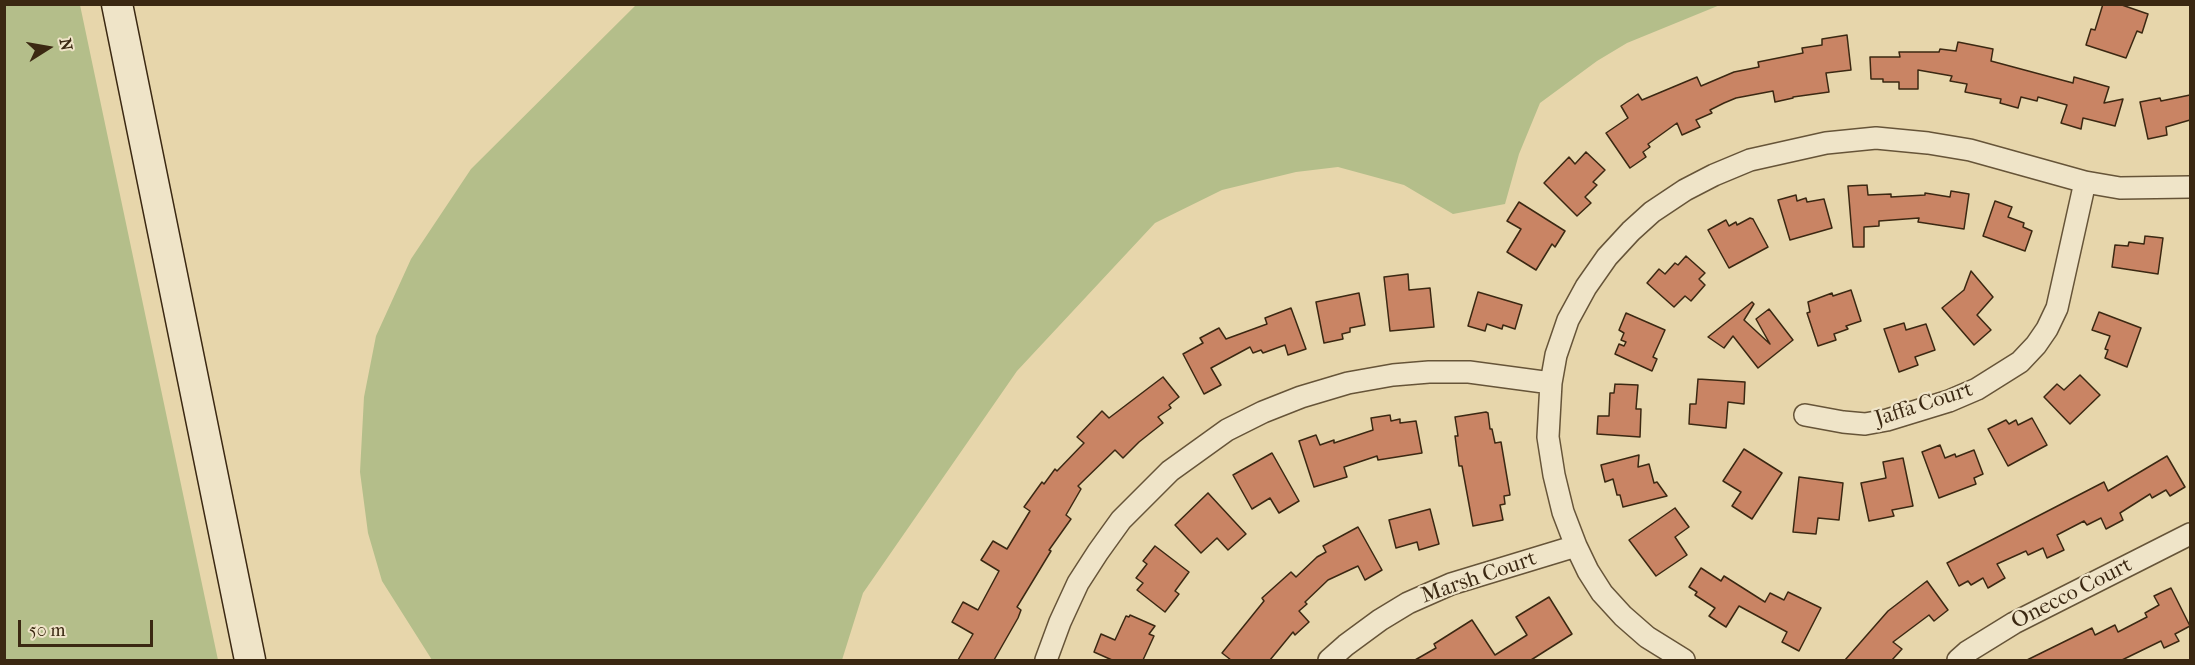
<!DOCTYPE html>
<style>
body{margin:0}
#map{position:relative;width:2195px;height:665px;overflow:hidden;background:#e7d6ab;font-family:"IM FELL French Canon",serif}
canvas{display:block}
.frame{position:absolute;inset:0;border:6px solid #3b2812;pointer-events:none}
.north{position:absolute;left:18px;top:18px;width:60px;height:60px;-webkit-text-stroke:4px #efe4c8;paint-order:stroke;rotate:79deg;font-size:16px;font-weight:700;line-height:24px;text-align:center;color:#3b2812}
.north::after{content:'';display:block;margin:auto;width:21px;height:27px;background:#3b2812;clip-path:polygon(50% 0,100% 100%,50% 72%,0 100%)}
.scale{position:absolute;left:18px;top:620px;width:135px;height:27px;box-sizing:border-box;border:3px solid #3b2812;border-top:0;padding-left:8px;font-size:18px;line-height:21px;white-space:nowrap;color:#3b2812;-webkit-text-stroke:4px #efe4c8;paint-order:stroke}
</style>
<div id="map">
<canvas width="2195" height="665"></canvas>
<div class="frame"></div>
<div class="north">N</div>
<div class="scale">50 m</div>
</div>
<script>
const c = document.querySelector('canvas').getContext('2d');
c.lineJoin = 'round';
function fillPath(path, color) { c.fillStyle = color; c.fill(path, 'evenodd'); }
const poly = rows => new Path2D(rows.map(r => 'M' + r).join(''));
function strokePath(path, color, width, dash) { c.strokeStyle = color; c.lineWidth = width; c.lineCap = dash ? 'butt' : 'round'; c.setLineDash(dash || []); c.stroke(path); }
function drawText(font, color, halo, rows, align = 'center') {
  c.font = font + ' "IM FELL French Canon",serif'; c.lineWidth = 4.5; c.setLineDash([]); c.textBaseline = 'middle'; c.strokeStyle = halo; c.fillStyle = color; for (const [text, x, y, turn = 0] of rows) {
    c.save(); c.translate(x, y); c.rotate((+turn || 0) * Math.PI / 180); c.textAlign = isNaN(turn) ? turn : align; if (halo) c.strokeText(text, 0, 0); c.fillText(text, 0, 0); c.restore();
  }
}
const green = poly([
 [637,4,1720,4,1720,5,1627,43,1597,61,1540,103,1519,154,1505,204,1453,214,1404,185,1338,167,1296,172,1222,190,1155,223,1017,371,863,593,842,660,432,660,382,581,368,533,360,472,364,397,376,336,411,259,471,169],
 [4,5,80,5,218,660,5,660]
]);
const building = poly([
 [2103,4,2119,4,2148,14,2142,33,2137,31,2126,58,2086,45,2091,29,2095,30,2103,4],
 [1847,35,1851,70,1826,73,1829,92,1793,97,1793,98,1775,102,1773,91,1736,98,1724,103,1710,110,1712,113,1696,120,1700,127,1682,135,1677,123,1648,144,1650,147,1643,152,1646,157,1630,168,1606,133,1628,118,1621,106,1638,94,1642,100,1697,77,1701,86,1734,72,1759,67,1758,62,1803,53,1802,48,1822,45,1822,39,1847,35],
 [1958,42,1993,49,1991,61,2073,83,2074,77,2109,87,2104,103,2123,99,2115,126,2083,118,2081,129,2061,123,2067,105,2038,97,2037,101,2021,97,2018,108,2000,103,2001,99,1965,92,1967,84,1950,81,1952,76,1918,70,1918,89,1899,89,1899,82,1883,82,1883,79,1871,79,1870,57,1900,57,1899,52,1939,52,1940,49,1956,51,1958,42],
 [2190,95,2190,120,2166,127,2167,135,2148,139,2140,102,2160,98,2161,101,2190,95],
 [1586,152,1605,170,1593,182,1597,185,1585,197,1591,203,1577,216,1544,183,1569,157,1575,164,1586,152],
 [1867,185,1868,195,1891,194,1891,197,1925,195,1925,193,1950,197,1951,191,1969,194,1964,229,1918,222,1919,218,1879,221,1879,226,1864,227,1864,247,1853,247,1848,186,1867,185],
 [1796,195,1797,201,1806,198,1807,202,1824,199,1832,228,1790,240,1778,200,1796,195],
 [1995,201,2012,207,2008,217,2024,223,2023,227,2032,231,2025,251,1983,236,1995,201],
 [1519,202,1565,231,1555,247,1552,244,1536,270,1507,252,1521,229,1507,221,1519,202],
 [1750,218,1753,219,1768,247,1729,268,1708,230,1726,220,1729,226,1736,222,1737,225,1750,218],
 [2145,236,2163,238,2158,274,2112,267,2115,245,2128,246,2129,242,2144,244,2145,236],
 [1686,256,1705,273,1699,279,1705,285,1691,301,1685,296,1674,307,1647,283,1659,269,1665,274,1675,263,1678,265,1686,256],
 [1971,271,1993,297,1977,315,1991,330,1974,345,1942,308,1964,290,1971,271],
 [1408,274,1409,290,1430,288,1434,327,1390,331,1384,277,1408,274],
 [1851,290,1861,321,1846,326,1848,329,1834,334,1836,340,1818,346,1807,313,1810,312,1808,302,1832,293,1833,296,1851,290],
 [1478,292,1522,305,1515,329,1503,325,1502,329,1487,324,1485,331,1468,326,1478,292],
 [1359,293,1365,325,1350,328,1350,332,1342,334,1343,339,1324,343,1316,302,1359,293],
 [1752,302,1754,304,1744,320,1770,344,1756,319,1769,309,1793,340,1758,368,1733,336,1724,348,1708,337,1752,302],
 [1291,308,1306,349,1288,355,1285,345,1263,353,1261,350,1253,353,1250,347,1211,368,1221,385,1204,394,1183,354,1203,343,1200,338,1219,328,1226,339,1267,324,1265,318,1291,308],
 [2099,312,2141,328,2127,367,2105,358,2108,350,2105,349,2110,336,2092,330,2099,312],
 [1626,313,1665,330,1653,357,1657,359,1652,371,1615,354,1619,344,1624,346,1626,342,1621,340,1624,333,1619,330,1626,313],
 [1904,323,1906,330,1926,324,1935,350,1915,357,1918,365,1899,372,1884,329,1904,323],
 [2080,375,2100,395,2070,424,2044,397,2057,384,2064,390,2080,375],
 [1163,377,1179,397,1169,405,1171,408,1158,417,1163,423,1139,442,1123,458,1115,450,1078,486,1081,489,1066,515,1071,519,1049,550,1051,551,1017,607,1021,610,1018,618,994,660,958,660,973,634,952,622,963,602,978,610,999,571,981,560,993,541,1007,549,1030,511,1024,507,1042,482,1044,484,1055,469,1057,471,1084,443,1077,437,1102,411,1109,418,1163,377],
 [1698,379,1745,382,1744,404,1728,402,1726,428,1689,424,1690,404,1696,404,1698,379],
 [1615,384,1638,385,1636,409,1641,409,1640,437,1597,434,1598,416,1609,416,1610,393,1614,393,1615,384],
 [1486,412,1488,413,1490,429,1492,429,1495,443,1501,442,1510,495,1504,496,1505,504,1500,505,1503,520,1473,526,1462,466,1459,466,1455,436,1458,436,1455,417,1486,412],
 [1390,415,1391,421,1400,419,1400,423,1416,421,1422,453,1378,460,1377,456,1344,467,1347,477,1314,487,1299,441,1316,435,1320,445,1334,440,1334,443,1373,430,1371,418,1390,415],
 [2032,418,2047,445,2008,466,1988,429,2006,420,2009,424,2016,420,2018,425,2032,418],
 [1940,445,1945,458,1955,454,1956,457,1974,450,1983,474,1974,478,1976,484,1939,498,1922,452,1940,445],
 [1744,449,1782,473,1752,519,1732,506,1741,492,1723,481,1744,449],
 [1272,453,1299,501,1279,513,1270,498,1252,509,1233,475,1272,453],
 [1639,455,1638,467,1649,464,1654,483,1657,482,1667,496,1623,507,1620,495,1617,495,1613,479,1605,482,1601,465,1639,455],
 [2167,456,2185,487,2170,496,2166,490,2152,498,2150,494,2120,513,2123,520,2106,529,2101,518,2087,525,2084,521,2057,535,2064,550,2047,558,2043,548,2028,555,2026,551,1997,564,2005,578,1988,588,1983,578,1971,585,1968,581,1959,586,1947,563,2104,482,2108,491,2167,456],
 [1903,458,1913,506,1892,510,1894,516,1869,521,1861,483,1886,478,1883,462,1903,458],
 [1799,477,1843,483,1839,520,1818,518,1816,534,1793,532,1799,477],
 [1208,493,1246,534,1228,550,1217,538,1201,553,1175,525,1208,493],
 [1675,508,1689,527,1675,537,1687,555,1656,576,1629,540,1675,508],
 [1430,509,1439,544,1419,550,1417,542,1396,548,1389,520,1430,509],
 [1358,527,1382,570,1365,580,1358,566,1328,580,1305,602,1307,604,1299,611,1309,622,1295,635,1293,632,1270,660,1231,660,1222,653,1264,601,1262,598,1291,572,1296,577,1317,557,1326,552,1323,546,1358,527],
 [1155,546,1189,572,1175,591,1179,594,1165,612,1137,590,1143,583,1136,578,1147,564,1143,561,1155,546],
 [1701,568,1721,581,1724,576,1765,602,1770,593,1784,600,1788,592,1821,608,1799,651,1782,642,1787,632,1739,606,1726,627,1709,616,1715,608,1695,595,1697,592,1689,587,1701,568],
 [1927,581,1948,610,1934,621,1929,615,1893,642,1902,649,1892,660,1845,660,1888,611,1927,581],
 [2171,588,2190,626,2175,634,2179,641,2164,648,2161,641,2122,660,2027,660,2092,628,2095,635,2115,625,2118,632,2147,617,2145,613,2159,605,2154,596,2171,588],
 [1549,597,1572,634,1531,660,1415,660,1436,648,1434,644,1472,620,1495,655,1527,635,1516,617,1549,597],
 [1130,615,1155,626,1149,634,1154,636,1143,660,1112,660,1094,652,1101,634,1115,640,1126,616,1129,617,1130,615]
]);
const minor = poly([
 [1805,415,1843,422,1865,424,1887,420,1949,401,1977,389,2020,362,2036,345,2047,329,2057,308,2085,182],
 [1046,660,1060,622,1078,583,1098,552,1121,520,1170,471,1227,430,1263,412,1301,397,1348,383,1393,375,1429,372,1469,372,1551,383],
 [1329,660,1346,645,1380,620,1408,603,1451,584,1576,546],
 [1684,660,1647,637,1623,616,1602,593,1588,571,1576,546,1563,512,1554,475,1548,437,1551,383,1556,355,1568,320,1586,287,1607,257,1631,231,1652,212,1685,190,1714,175,1750,160,1826,143,1876,138,1928,143,1970,150,2085,182,2120,188,2190,187],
 [1958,660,1967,652,2014,623,2190,534]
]);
const secondary = poly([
 [117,4,250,660]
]);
const streetNames = [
 ["Jaffa Court",1924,405,-18],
 ["Marsh Court",1479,578,-19],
 ["Onecco Court",2072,594,-27]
];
fillPath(green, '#b4be8a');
fillPath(building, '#c98464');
strokePath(building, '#3b2812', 1.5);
strokePath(minor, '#665438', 24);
strokePath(secondary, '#3b2812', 33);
strokePath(minor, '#efe4c8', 21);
strokePath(secondary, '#efe4c8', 30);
drawText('22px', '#3b2812', '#efe4c8', streetNames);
</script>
